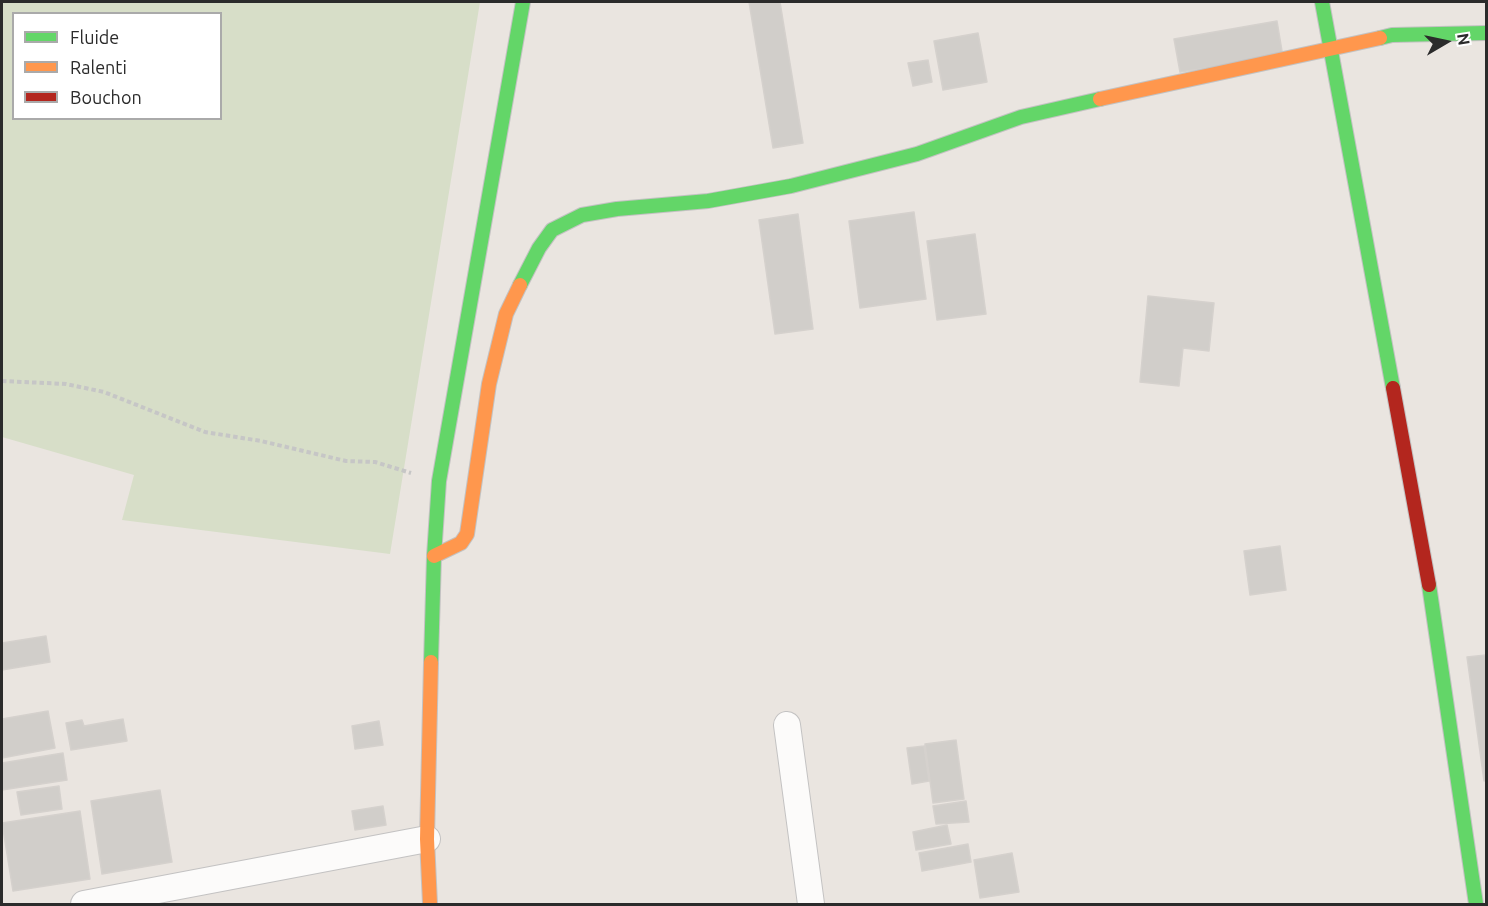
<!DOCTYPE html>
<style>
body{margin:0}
#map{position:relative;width:1488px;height:906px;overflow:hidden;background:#eae5e0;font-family:Ubuntu,sans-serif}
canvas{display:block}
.frame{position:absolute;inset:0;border:3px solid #2b2b2b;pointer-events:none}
.legend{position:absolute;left:12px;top:12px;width:210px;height:108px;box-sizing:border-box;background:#fff;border:2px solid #aaa;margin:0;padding:8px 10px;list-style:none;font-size:18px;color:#2b2b2b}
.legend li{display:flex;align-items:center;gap:12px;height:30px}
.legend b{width:30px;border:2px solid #aaa}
.north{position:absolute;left:1416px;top:12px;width:60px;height:60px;-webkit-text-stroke:4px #fff;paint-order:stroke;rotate:81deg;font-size:16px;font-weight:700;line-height:24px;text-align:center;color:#2b2b2b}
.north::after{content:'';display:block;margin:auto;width:21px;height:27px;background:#2b2b2b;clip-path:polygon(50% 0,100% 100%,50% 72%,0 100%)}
</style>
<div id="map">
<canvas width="1488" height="906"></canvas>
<div class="frame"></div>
<ul class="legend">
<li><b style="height:8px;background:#63d668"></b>Fluide</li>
<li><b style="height:8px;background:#ff974d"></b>Ralenti</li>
<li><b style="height:8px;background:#b3261e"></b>Bouchon</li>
</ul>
<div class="north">N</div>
</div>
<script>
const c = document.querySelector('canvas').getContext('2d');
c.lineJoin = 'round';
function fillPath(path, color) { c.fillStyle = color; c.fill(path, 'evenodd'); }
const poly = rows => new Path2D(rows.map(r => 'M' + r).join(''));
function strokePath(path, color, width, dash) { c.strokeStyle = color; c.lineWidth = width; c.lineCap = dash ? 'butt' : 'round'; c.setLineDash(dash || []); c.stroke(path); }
const cemetery = poly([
 [3,2,480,2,390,554,122,520,134,475,2,437],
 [14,14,220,14,220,118,14,118]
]);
const building = poly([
 [749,2,780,2,803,143,773,148,749,2],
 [1277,21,1283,57,1180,72,1174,39,1277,21],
 [978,33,987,82,943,90,934,41,978,33],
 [928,60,932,82,913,86,908,63,928,60],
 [914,212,926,299,860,308,849,221,914,212],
 [798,214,813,329,775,334,759,220,798,214],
 [975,234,986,314,937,320,927,241,975,234],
 [1148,296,1214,303,1209,351,1183,348,1179,386,1140,382,1148,296],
 [1280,546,1286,590,1250,595,1244,551,1280,546],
 [46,636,50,662,2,670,2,643,46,636],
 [1486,655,1486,780,1484,781,1467,657,1486,655],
 [48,711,55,748,2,758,2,719,48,711],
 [123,719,127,741,71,750,66,723,82,720,84,726,123,719],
 [379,721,383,745,355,749,352,726,379,721],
 [956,740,964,799,933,803,925,744,956,740],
 [924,746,929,781,912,784,907,748,924,746],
 [63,753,67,780,2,790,2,763,63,753],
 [59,786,62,809,21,815,17,792,59,786],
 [160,790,172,862,102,874,91,801,160,790],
 [966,801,969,822,936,824,933,806,966,801],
 [383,806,386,825,355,830,352,811,383,806],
 [80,811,90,879,13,891,2,823,80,811],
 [947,825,951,844,916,850,913,832,947,825],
 [968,844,971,862,922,871,919,853,968,844],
 [1012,853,1019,892,980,898,974,860,1012,853]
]);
const path = poly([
 [2,381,66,384,104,392,205,432,261,441,346,461,375,462,411,473]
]);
const street = poly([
 [787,725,811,904],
 [84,904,427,839]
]);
const fast = poly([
 [1322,2,1393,388],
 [1380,38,1392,35,1486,33],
 [520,285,539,248,552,230,582,215,617,209,708,201,791,186,917,154,1021,117,1100,99],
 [1429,585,1476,904],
 [431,662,434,556,439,481,523,2]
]);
const slow = poly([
 [1100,99,1380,38],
 [434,556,461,543,467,534,489,384,506,314,520,285],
 [430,904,427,839,431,662]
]);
const jam = poly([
 [1393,388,1429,585]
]);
fillPath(cemetery, '#d7dec8');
fillPath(building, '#d1ceca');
strokePath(building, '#d5d1cd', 1.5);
strokePath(street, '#c3c2c2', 28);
strokePath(fast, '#c3c2c2', 16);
strokePath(slow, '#c3c2c2', 16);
strokePath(jam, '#c3c2c2', 16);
strokePath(path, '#c6c6c6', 4, [4.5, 3]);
strokePath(street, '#fcfbfa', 26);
strokePath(fast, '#63d668', 14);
strokePath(slow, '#ff974d', 14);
strokePath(jam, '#b3261e', 14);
</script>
